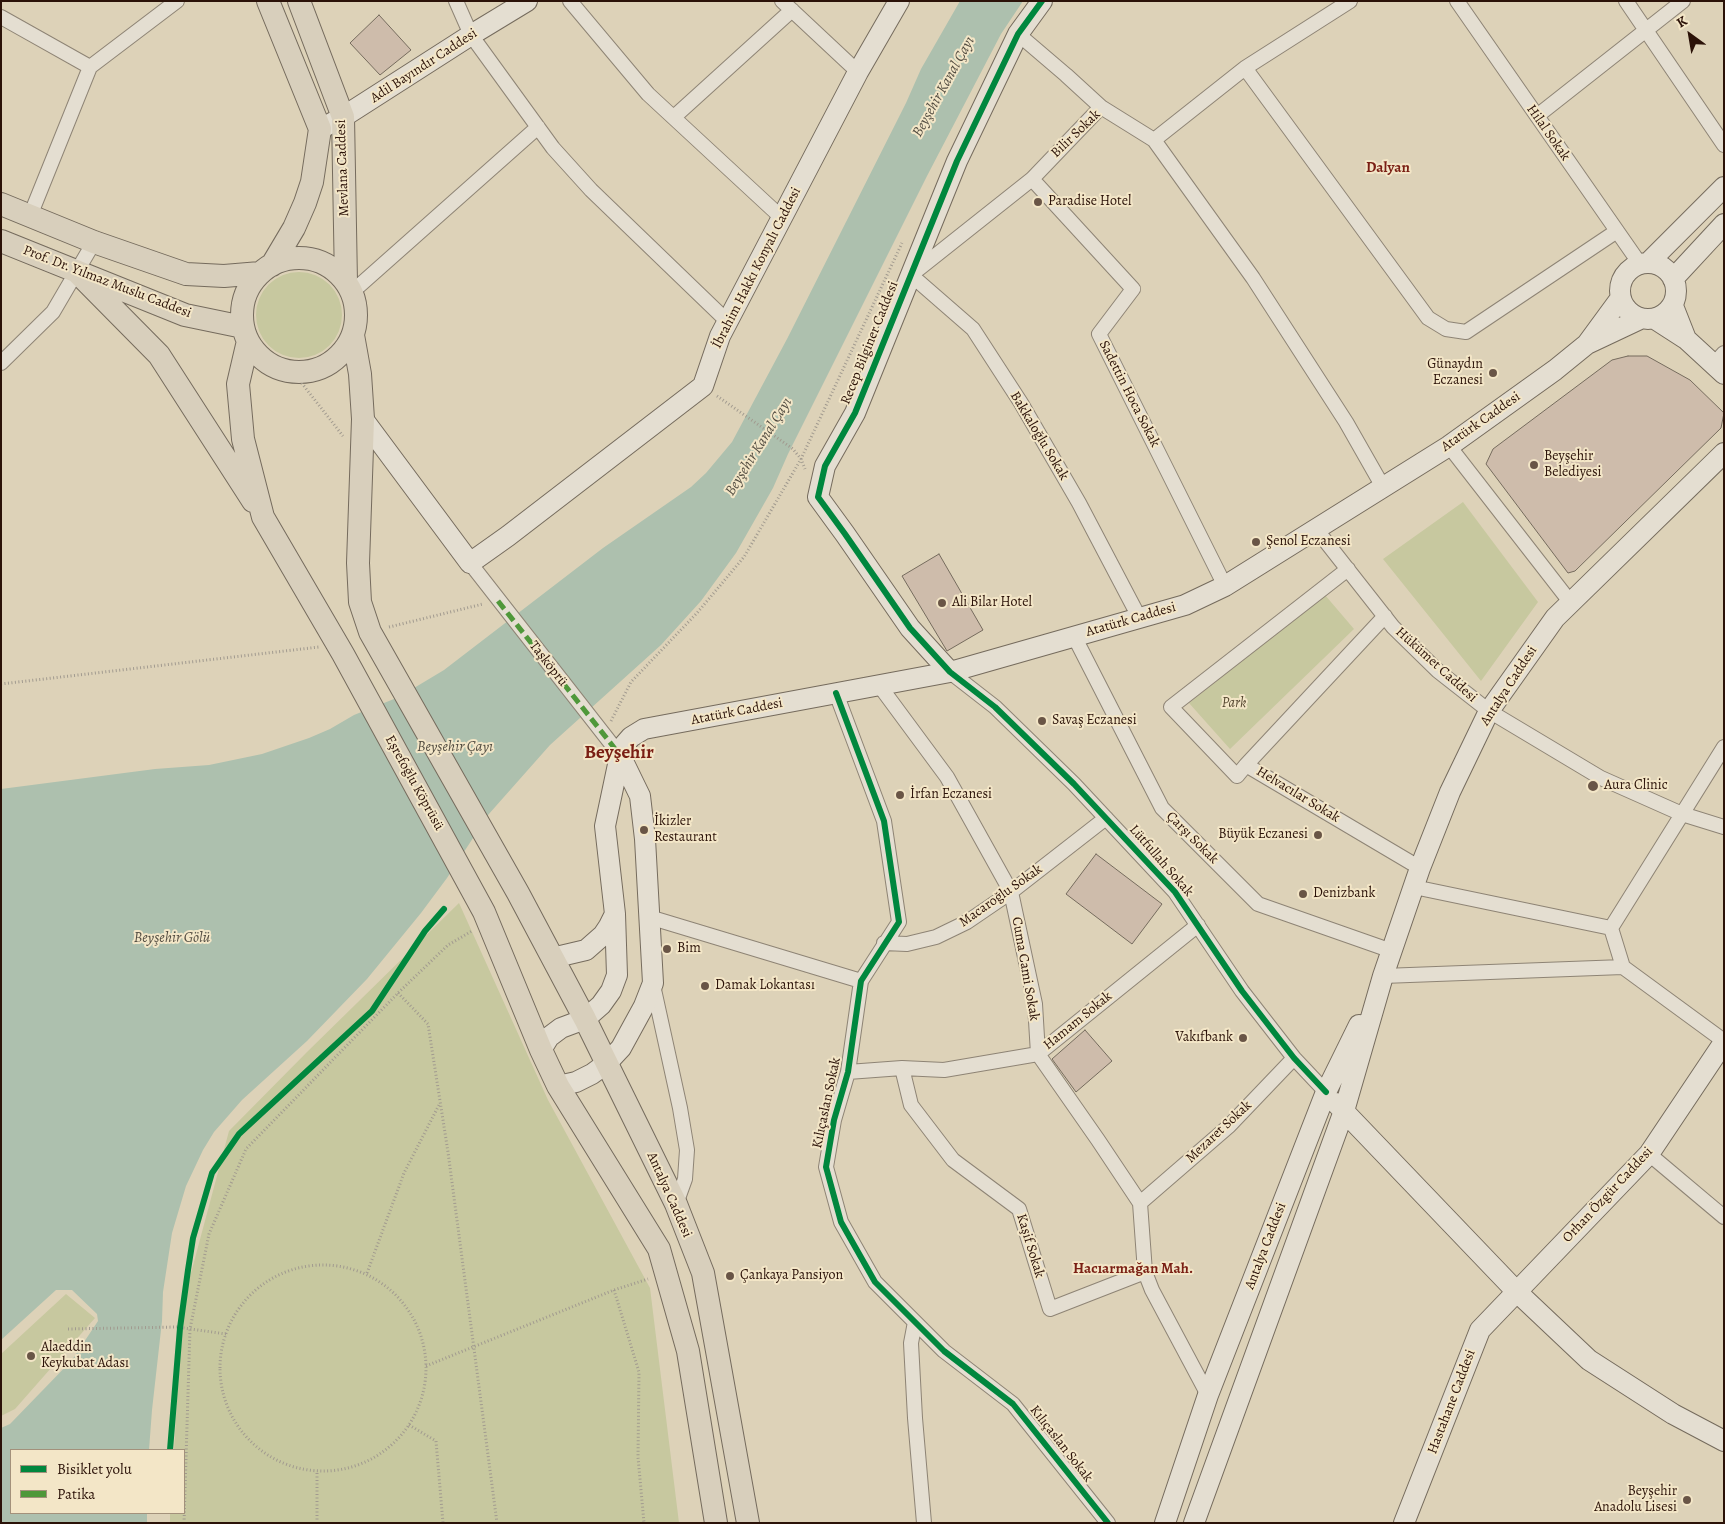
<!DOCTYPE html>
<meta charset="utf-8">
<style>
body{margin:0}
#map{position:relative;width:1725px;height:1524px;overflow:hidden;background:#ddd2b8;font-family:Alegreya,serif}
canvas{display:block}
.frame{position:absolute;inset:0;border:2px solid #2b1208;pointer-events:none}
.legend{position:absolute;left:10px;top:1449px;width:175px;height:65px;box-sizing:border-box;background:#f3e6c7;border:1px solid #a3917b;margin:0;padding:6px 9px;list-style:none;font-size:15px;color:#2b1208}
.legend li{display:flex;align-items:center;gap:10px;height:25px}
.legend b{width:25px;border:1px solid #a3917b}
.north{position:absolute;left:1665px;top:10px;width:50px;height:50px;-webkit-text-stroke:4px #f3e6c7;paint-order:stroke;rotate:328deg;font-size:14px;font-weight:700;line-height:20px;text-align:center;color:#2b1208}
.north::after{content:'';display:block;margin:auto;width:18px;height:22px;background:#2b1208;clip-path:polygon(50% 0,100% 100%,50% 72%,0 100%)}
</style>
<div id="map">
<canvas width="1725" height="1524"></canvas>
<div class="frame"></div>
<ul class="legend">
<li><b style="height:6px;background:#00873e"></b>Bisiklet yolu</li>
<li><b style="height:6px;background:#4f983a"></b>Patika</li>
</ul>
<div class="north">K</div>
</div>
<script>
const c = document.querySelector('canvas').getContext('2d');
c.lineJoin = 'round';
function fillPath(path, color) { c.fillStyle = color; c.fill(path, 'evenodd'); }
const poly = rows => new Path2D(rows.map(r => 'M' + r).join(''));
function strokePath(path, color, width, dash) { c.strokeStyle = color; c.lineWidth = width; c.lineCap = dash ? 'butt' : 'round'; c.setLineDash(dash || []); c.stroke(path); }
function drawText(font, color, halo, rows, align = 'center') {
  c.font = font + ' Alegreya,serif'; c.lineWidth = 4; c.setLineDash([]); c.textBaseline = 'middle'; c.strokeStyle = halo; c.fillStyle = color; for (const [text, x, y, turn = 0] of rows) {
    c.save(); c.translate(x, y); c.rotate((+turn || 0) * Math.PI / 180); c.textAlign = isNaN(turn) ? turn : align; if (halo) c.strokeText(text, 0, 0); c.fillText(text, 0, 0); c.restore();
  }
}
const green = poly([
 '256 315a43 43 0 1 1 86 0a43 43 0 1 1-86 0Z',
 [1463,502,1538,602,1481,681,1383,559],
 [1325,595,1354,629,1230,749,1189,703],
 [459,903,548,1100,650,1288,679,1523,170,1523,170,1513,184,1513,184,1450,174,1450,183,1303,229,1131,307,1052],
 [66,1294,95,1318,15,1409,1,1416,1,1354]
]);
const water = poly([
 [960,1,1023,1,1001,34,927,176,788,454,773,488,736,553,701,601,661,645,550,745,488,815,447,878,421,913,367,979,307,1041,242,1100,214,1132,203,1150,186,1186,172,1233,163,1292,162,1321,152,1410,149,1450,11,1450,11,1513,147,1513,147,1523,1,1523,1,1428,10,1424,72,1360,98,1321,97,1314,72,1290,56,1290,1,1340,1,789,155,769,209,765,262,754,309,738,330,729,354,715,399,697,444,670,603,548,691,487,706,473,732,442,787,339,906,103,921,69]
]);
const building = poly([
 [379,15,411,50,380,75,350,43,379,15],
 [1628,356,1647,356,1690,380,1724,413,1721,428,1575,571,1568,573,1486,464,1493,449,1612,360,1628,356],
 [939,554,983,630,947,651,902,576,939,554],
 [1096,854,1162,904,1132,944,1066,894,1096,854],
 [1085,1030,1112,1061,1076,1092,1052,1059,1085,1030]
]);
const path = poly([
 [293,372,343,436],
 [717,396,793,449,801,459,805,469],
 [389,627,483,604],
 [1,684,319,647],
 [611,721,631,682,697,613,744,557,801,459,902,243],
 [398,993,428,1024,448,1152,497,1523],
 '220 1368a103 103 0 1 1 206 0a103 103 0 1 1-206 0Z',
 [367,1273,404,1173,440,1103],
 [614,1290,639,1372,638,1457,644,1523],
 [68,1329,177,1327,226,1334],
 [426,1366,614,1290,648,1279],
 [409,1425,436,1441,443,1523],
 [184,1523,190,1329,209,1234,246,1149,398,993,448,945,472,931],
 [317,1523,317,1471]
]);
const street = poly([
 [456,1,471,35,553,148,591,190,728,322],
 [570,1,648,94,782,218],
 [782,1,858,72],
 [1457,1,1640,264],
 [1626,1,1724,145],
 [1,17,90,67],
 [1018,34,1066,75,1101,107],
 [1245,68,1428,318,1446,329,1466,332,1617,231],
 [1537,116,1683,1],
 [674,117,792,10],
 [1154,140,1253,278,1346,422,1383,487],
 [1032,179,1133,289,1099,334,1225,586],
 [30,216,90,67,177,1],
 [351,293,538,127],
 [1,363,53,312,94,242],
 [1713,365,1724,353],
 [1449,446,1571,603],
 [1316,529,1393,627,1438,671,1489,711,1601,778,1682,814,1724,827],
 [470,563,620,755],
 [1385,616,1246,765,1420,868],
 [1140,619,1079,503,1021,403,973,329,911,275,1032,179,1101,107,1154,140,1245,68,1350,1],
 [1074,636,1162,808,1258,904,1392,951],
 [950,672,995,707,1074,784,1175,892,1242,991,1294,1058,1326,1092],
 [879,685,947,777,1011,892,1035,1004,1038,1054,1098,1140,1140,1203,1145,1272,1152,1290,1208,1395],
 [836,693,884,821,899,922,861,981,848,1072,834,1120,826,1167,841,1222,875,1282,944,1351,1013,1404,1108,1523],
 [1724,747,1611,928,1623,967,1724,1041],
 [1246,765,1237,776,1171,707,1348,569],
 [1414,887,1611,928],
 [649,917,861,981],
 [884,943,907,944,936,937,967,922,1011,892,1106,818],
 [1383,976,1623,967],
 [653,985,680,1108,687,1150,685,1179,676,1204],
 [902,1068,911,1105,953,1160,1019,1209,1050,1309,1145,1272],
 [848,1072,902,1068,944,1070,1038,1054,1198,925],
 [1649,1154,1724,1217],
 [1140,1203,1229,1126,1294,1058],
 [915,1322,911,1343,915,1418,924,1523]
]);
const secondary = poly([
 [320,129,343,117,471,35,527,1],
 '1620 291a28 28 0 1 1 56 0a28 28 0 1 1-56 0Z',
 [1648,263,1724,187],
 [1673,279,1724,224],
 [1620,299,1587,344,1640,319],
 [1655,319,1686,339,1673,306],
 [1686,339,1724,374],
 [363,419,470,563,508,536,703,386,720,336,858,72,899,1],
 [950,672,910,628,845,534,818,497,825,466,855,413,957,161,1018,34,1042,1],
 [552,958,586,950,603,935,609,926,615,914,605,826,620,755,624,745,631,737,644,729,950,672,1185,605,1225,586,1449,446,1555,370,1587,344],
 [541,1050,549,1037,561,1028,585,1019,601,1005,611,991,617,975,615,914],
 [558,1086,576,1082,592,1074,607,1063,621,1048,644,1006,653,983,645,839,640,796,620,755],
 [1336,1103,1517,1292,1589,1360,1673,1414,1724,1441],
 [1165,1523,1208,1395,1326,1092,1359,1025],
 [1194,1523,1344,1111,1383,976,1420,868,1450,792,1489,711,1555,618,1724,453],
 [1404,1523,1480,1330,1649,1154,1724,1042]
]);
const primary = poly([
 [268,1,320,129,312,182,305,203,294,228,272,265],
 [299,1,343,117,346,282],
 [1,204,94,242,186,274,224,276,260,273],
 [1,241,185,315,243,327],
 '242 315a57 57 0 1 1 114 0a57 57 0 1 1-114 0Z',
 [76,271,159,355,253,501],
 [353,335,360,374,363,419,358,563,360,602,370,632,518,893,585,1019,676,1204,703,1273,748,1523],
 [248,341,238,384,243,439,263,517,343,654,484,912,541,1050,558,1086,659,1249,688,1351,716,1523]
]);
const quiet = poly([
 [498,601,620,755]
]);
const cycleway = poly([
 [1042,1,1018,34,957,161,855,413,825,466,818,497,845,534,910,628,950,672,995,707,1074,784,1175,892,1242,991,1294,1058,1326,1092],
 [836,693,884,821,899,922,861,981,848,1072,834,1120,826,1167,841,1222,875,1282,944,1351,1013,1404,1108,1523],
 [170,1450,180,1328,188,1270,193,1238,212,1173,239,1134,372,1011,425,931,444,909]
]);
const markers = [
 [1038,202,5,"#695546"],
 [1493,373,5,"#695546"],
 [1534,465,5,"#695546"],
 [1256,542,5,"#695546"],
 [942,603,5,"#695546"],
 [1042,721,5,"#695546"],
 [1593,786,6,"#695546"],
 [900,795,5,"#695546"],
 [644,830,5,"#695546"],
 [1318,835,5,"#695546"],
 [1303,894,5,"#695546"],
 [667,949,5,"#695546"],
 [705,986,5,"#695546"],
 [1243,1038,5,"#695546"],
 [730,1276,5,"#695546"],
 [31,1356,5,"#695546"],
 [1687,1500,5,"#695546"]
];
const streetNames = [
 ["Adil Bayındır Caddesi",424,66,-33],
 ["Hilal Sokak",1548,133,55],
 ["Bilir Sokak",1076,134,-44],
 ["Mevlana Caddesi",343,168,-92],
 ["İbrahim Hakkı Konyalı Caddesi",757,268,-63],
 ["Prof. Dr. Yılmaz Muslu Caddesi",107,282,21],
 ["Recep Bilginer Caddesi",870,343,-68],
 ["Sadettin Hoca Sokak",1129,394,63],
 ["Atatürk Caddesi",1481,422,-35],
 ["Bakkaloğlu Sokak",1039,436,59],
 ["Atatürk Caddesi",1131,620,-16],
 ["Taşköprü",548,664,52],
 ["Hükümet Caddesi",1436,665,42],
 ["Antalya Caddesi",1509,686,-57],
 ["Atatürk Caddesi",737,712,-11],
 ["Eşrefoğlu Köprüsü",414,783,61],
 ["Helvacılar Sokak",1298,795,31],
 ["Çarşı Sokak",1192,838,45],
 ["Lütfullah Sokak",1161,861,49],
 ["Macaroğlu Sokak",1001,896,-35],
 ["Cuma Cami Sokak",1025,969,80],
 ["Hamam Sokak",1078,1021,-39],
 ["Kılıçaslan Sokak",827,1103,-78],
 ["Mezaret Sokak",1219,1132,-43],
 ["Antalya Caddesi",669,1195,66],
 ["Orhan Özgür Caddesi",1608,1195,-47],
 ["Kaşif Sokak",1030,1246,73],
 ["Antalya Caddesi",1266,1246,-69],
 ["Hastahane Caddesi",1452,1402,-69],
 ["Kılıçaslan Sokak",1061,1444,52]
];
const poiNames = [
 ["Paradise Hotel",1048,202],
 ["Günaydın",1483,365,"right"],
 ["Eczanesi",1483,381,"right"],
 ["Beyşehir",1544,457],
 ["Belediyesi",1544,473],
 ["Şenol Eczanesi",1266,542],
 ["Ali Bilar Hotel",952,603],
 ["Savaş Eczanesi",1052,721],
 ["Aura Clinic",1604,786],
 ["İrfan Eczanesi",910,795],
 ["İkizler",654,822],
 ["Restaurant",654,838],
 ["Büyük Eczanesi",1308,835,"right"],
 ["Denizbank",1313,894],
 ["Bim",677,949],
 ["Damak Lokantası",715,986],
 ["Vakıfbank",1233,1038,"right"],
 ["Çankaya Pansiyon",740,1276],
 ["Alaeddin",41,1348],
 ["Keykubat Adası",41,1364],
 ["Beyşehir",1677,1492,"right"],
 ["Anadolu Lisesi",1677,1508,"right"]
];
const parkNames = [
 ["Park",1234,704]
];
const waterNames = [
 ["Beyşehir Kanal Çayı",944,87,-61],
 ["Beyşehir Kanal Çayı",759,447,-58],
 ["Beyşehir Çayı",455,747],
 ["Beyşehir Gölü",172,938]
];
const neighbourhoodNames = [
 ["Dalyan",1388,168],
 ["Hacıarmağan Mah.",1133,1269]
];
const districtNames = [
 ["Beyşehir",619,753]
];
fillPath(green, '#c7c89f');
fillPath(water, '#adc0ae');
fillPath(building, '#cebcab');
strokePath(building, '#756b5d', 1);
strokePath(street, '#8e8475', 16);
strokePath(secondary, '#756b5d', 22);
strokePath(primary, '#756b5d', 24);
strokePath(path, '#a19a8f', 3, [1, 2.5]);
strokePath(street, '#e4ded1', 14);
strokePath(secondary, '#e4ded1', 20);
strokePath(primary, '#d8cfbc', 22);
strokePath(quiet, '#4f983a', 5, [10, 5]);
strokePath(cycleway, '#00873e', 6);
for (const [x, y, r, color] of markers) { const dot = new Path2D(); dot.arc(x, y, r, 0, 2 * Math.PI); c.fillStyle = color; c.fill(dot); strokePath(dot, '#f3e6c7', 2); }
drawText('14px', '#2b1208', '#f3e6c7', streetNames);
drawText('14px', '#2b1208', '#f3e6c7', poiNames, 'left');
drawText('italic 14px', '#54462f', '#f3e6c7', parkNames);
drawText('italic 15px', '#524c41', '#f3e6c7', waterNames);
drawText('bold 15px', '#7a1f14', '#f3e6c7', neighbourhoodNames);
drawText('bold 19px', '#7a1f14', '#f3e6c7', districtNames);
</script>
